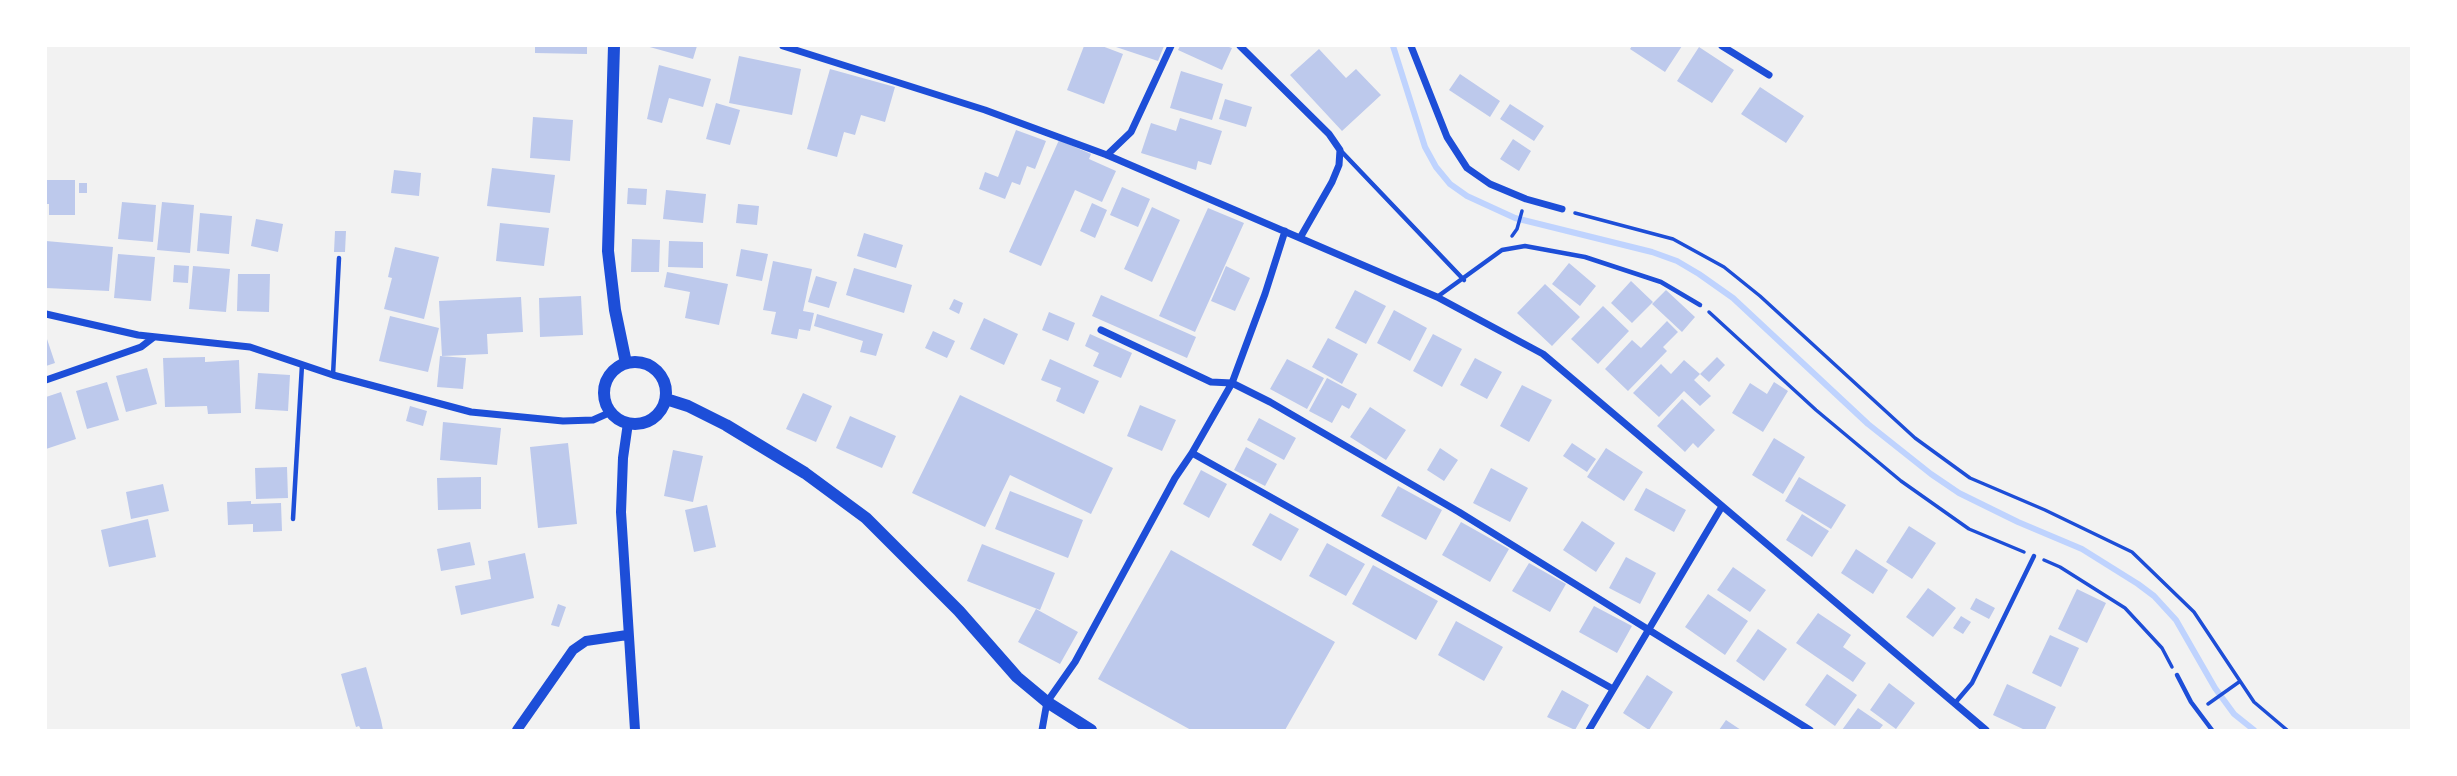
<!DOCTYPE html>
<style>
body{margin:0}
#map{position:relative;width:2457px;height:776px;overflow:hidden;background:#f2f2f2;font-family:"Varela Round",sans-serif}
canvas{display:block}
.frame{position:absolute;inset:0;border:47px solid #fff;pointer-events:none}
</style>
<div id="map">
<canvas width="2457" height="776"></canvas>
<div class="frame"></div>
</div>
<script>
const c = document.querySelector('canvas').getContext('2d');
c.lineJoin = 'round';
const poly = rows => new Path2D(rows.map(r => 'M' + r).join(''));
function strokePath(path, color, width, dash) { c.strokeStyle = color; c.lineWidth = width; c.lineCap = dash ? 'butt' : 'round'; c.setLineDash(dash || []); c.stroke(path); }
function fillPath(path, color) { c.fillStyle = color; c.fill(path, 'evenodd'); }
const stream = poly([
 [1393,46,1425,147,1436,167,1450,184,1467,196,1515,218,1652,252,1677,261,1699,274,1733,298,1868,424,1931,474,1959,493,2018,522,2082,549,2138,584,2154,596,2176,620,2215,688,2234,714,2254,730]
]);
const building = poly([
 [535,46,587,46,587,54,535,53],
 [646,46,697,46,693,59],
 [1084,46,1102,46,1123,54,1104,104,1067,90],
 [1113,46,1164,46,1158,61],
 [1180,46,1226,46,1232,48,1222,70,1178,50],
 [1632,46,1682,46,1665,72,1630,49],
 [1699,47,1734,70,1712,103,1677,81],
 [1319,49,1346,78,1356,69,1381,95,1342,131,1290,75],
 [739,56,801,69,792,115,729,103],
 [659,65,711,79,703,107,669,98,662,123,647,119],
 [830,69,895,87,885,122,861,115,855,135,844,132,837,157,807,149],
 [1181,71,1223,84,1212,120,1170,108],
 [1460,74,1500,101,1490,117,1449,90],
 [1760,87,1804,116,1786,143,1741,114],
 [1225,99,1252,107,1246,127,1219,119],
 [716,103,740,110,730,145,706,139],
 [1510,104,1544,126,1534,141,1500,119],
 [533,117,573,120,570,161,530,158],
 [1180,118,1222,131,1211,165,1198,161,1196,170,1141,153,1151,123,1176,131],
 [1016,130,1046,141,1035,169,1027,166,1020,185,1012,182,1005,199,979,189,985,172,998,177],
 [1513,139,1531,151,1519,171,1500,159],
 [1059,140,1091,154,1089,159,1116,171,1102,202,1075,190,1041,266,1009,252],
 [492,168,555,175,550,213,487,206],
 [394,170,421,173,419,196,391,193],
 [46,180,75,180,75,215,49,215,49,204,46,204],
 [79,183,87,183,87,193,79,193],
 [1122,187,1150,199,1138,227,1110,215],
 [628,188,647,189,646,205,627,204],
 [666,190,706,194,703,223,663,219],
 [122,202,156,205,153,242,118,239],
 [162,202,194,205,190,253,157,250],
 [1092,203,1107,210,1095,238,1080,231],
 [738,204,759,206,757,225,736,223],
 [1152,207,1180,220,1152,282,1124,269],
 [1208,208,1244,223,1195,332,1159,316],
 [200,213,232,216,229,254,197,251],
 [256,219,283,224,278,252,251,246],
 [500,223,549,228,544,266,496,261],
 [335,231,346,231,345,252,334,252],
 [864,233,903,245,896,268,857,256],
 [632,239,660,240,659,272,631,272],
 [46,241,113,247,109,291,46,288],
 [669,241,703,242,703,268,668,267],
 [395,247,439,257,424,319,384,309,392,278,388,277],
 [741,249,768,254,762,281,736,276],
 [118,254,155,257,151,301,114,298],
 [773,261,812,269,803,311,814,313,810,331,799,329,797,339,771,334,776,312,763,310],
 [1569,263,1596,286,1580,306,1552,284],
 [174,265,189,266,188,283,173,282],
 [193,266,230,269,226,312,189,309],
 [1226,266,1250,278,1235,311,1211,301],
 [854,268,912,285,904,313,846,295],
 [667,272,728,284,719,325,685,318,690,292,664,287],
 [238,274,270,274,269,312,237,311],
 [816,276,837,282,829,308,808,302],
 [1631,281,1653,302,1632,323,1611,303],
 [1545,284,1580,317,1552,346,1517,313],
 [1355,290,1386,306,1366,344,1335,328],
 [1666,290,1695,317,1682,332,1652,304],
 [1101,295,1196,337,1187,358,1092,316],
 [581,296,583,335,540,337,539,298],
 [521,297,523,332,487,334,488,354,442,356,439,301],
 [954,299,963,303,959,314,949,309],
 [1603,306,1629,331,1598,364,1571,339],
 [1394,310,1427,328,1410,361,1377,343],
 [1049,312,1075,323,1068,341,1042,330],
 [817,314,883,334,876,356,860,352,863,341,814,326],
 [390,316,439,328,428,372,379,361],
 [984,318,1018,334,1004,365,970,349],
 [1667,321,1678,332,1663,347,1667,351,1628,391,1605,369,1632,340,1641,348],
 [933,331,955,341,947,358,925,348],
 [1090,334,1132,353,1121,378,1093,366,1099,353,1085,346],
 [1433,334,1462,349,1442,387,1413,371],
 [46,336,55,363,46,366],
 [1328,338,1358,354,1342,384,1312,367],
 [440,356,466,358,463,389,437,387],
 [205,357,205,362,239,360,241,413,208,414,207,406,165,407,163,358],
 [1717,357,1725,365,1709,382,1700,374],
 [1475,358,1502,372,1487,399,1460,385],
 [1050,359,1099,381,1084,414,1056,401,1061,388,1041,380],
 [1287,359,1324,378,1307,409,1270,389],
 [1684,360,1700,374,1694,380,1711,396,1700,406,1684,391,1659,417,1633,393,1661,364,1671,374],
 [147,368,157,404,126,412,116,376],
 [258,373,290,375,288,411,255,409],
 [1327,378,1357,394,1349,409,1342,405,1332,423,1309,411],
 [107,382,119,420,87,429,76,391],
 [1774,382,1788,391,1763,432,1732,413,1750,383,1767,394],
 [1522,385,1552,400,1529,442,1500,426],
 [61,392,76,439,46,449,46,397],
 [803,393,832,406,816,442,786,429],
 [960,395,1113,468,1091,514,1010,475,985,527,912,493],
 [1682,399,1715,430,1698,448,1693,443,1685,452,1657,426],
 [1140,405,1176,420,1162,451,1127,436],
 [410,406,427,411,423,426,406,421],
 [1370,407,1406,430,1386,460,1350,437],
 [850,416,896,436,882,468,836,448],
 [1259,418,1296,438,1284,460,1247,440],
 [443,422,501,428,497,465,440,460],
 [1774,438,1805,457,1783,494,1752,475],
 [568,443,577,524,538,528,530,447],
 [1572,443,1596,459,1587,472,1563,456],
 [1246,447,1277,464,1265,486,1234,470],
 [1440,448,1458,460,1444,481,1427,470],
 [1606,448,1643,472,1624,501,1587,477],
 [673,450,703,456,693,502,664,496],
 [287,467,288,498,256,499,255,468],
 [1491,468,1528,488,1510,522,1473,503],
 [1201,470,1227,484,1209,518,1183,504],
 [481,477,481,509,438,510,437,478],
 [1799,477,1846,505,1831,529,1785,501],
 [163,484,169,511,131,519,126,492],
 [1398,486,1442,510,1426,540,1381,516],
 [1646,488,1686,510,1674,532,1634,510],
 [1010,491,1083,520,1068,558,995,529],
 [251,501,251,504,281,503,282,531,253,532,253,524,228,525,227,502],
 [707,505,716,547,694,552,685,510],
 [1270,513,1299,529,1281,561,1252,545],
 [1802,514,1829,531,1812,557,1786,540],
 [148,519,156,557,109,567,101,530],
 [1582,521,1615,543,1596,572,1563,550],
 [1461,522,1509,549,1490,582,1442,555],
 [1909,526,1936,543,1912,579,1886,562],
 [470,542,475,565,441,571,437,549],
 [1327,543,1365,564,1346,596,1309,576],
 [982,544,1055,573,1040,610,967,581],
 [1856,549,1888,570,1873,594,1841,573],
 [1171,550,1335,642,1285,730,1191,730,1098,679],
 [525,553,534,598,461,615,455,586,491,579,488,561],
 [1626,557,1656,573,1640,604,1609,588],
 [1529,563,1566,584,1550,612,1512,591],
 [1373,565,1438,601,1416,640,1352,604],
 [1733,567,1766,590,1750,612,1717,590],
 [1928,588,1956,608,1933,637,1906,617],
 [2077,589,2106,603,2087,643,2058,629],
 [1708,594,1748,621,1725,655,1685,627],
 [1976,598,1995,608,1989,619,1970,609],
 [558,604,566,607,559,627,551,625],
 [1594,606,1632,626,1617,653,1579,632],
 [1036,609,1078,632,1060,664,1018,642],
 [1818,613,1851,635,1843,647,1866,663,1853,682,1796,643],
 [1961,616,1971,622,1963,634,1953,628],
 [1456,621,1503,647,1484,681,1438,655],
 [1758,629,1787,649,1764,681,1736,661],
 [2050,635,2079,648,2061,687,2032,673],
 [366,667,381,720,383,730,361,730,359,726,356,727,341,674],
 [1827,674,1857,695,1835,726,1805,705],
 [1647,675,1673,692,1649,730,1623,713],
 [1889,683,1915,703,1896,729,1870,710],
 [2007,684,2056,707,2045,730,2025,730,1993,715],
 [1562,690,1589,705,1575,730,1547,717],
 [1858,708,1883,725,1879,730,1842,730],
 [1726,720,1741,730,1719,730]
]);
const path = poly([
 [1575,213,1673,239,1724,267,1760,296,1915,438,1970,478,2045,510,2132,552,2194,612,2254,702,2287,730],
 [1512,236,1517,229,1522,211],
 [1709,312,1816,410,1901,481,1969,529,2024,552],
 [2044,560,2060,567,2125,608,2162,648,2172,667],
 [2208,704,2239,682]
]);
const service = poly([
 [1341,151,1464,280],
 [1437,297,1502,250,1525,246,1585,257,1661,282,1700,305],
 [333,375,339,258],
 [293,519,302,365],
 [2177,675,2191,702,2212,730],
 [1955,703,1972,683,2034,556]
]);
const minor = poly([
 [783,46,985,110,1107,155,1437,297,1543,354,1986,730],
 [1240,46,1329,134,1340,150,1339,165,1332,182,1300,238],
 [1411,46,1447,137,1467,168,1490,184,1526,199,1562,209],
 [1722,46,1769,75],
 [1107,155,1131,132,1171,46],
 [46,314,138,335,250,347,333,375,471,412,563,421,593,420,611,412],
 [1101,330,1211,382,1232,383,1270,402,1459,512,1810,730],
 [46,380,141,347,154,337],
 [1192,453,1613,689],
 [1042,730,1047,702,1075,662,1175,478,1192,453,1232,383,1265,294,1285,231],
 [1589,730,1721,508]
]);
const tertiary = poly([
 [628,423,623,458,621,512,635,730],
 [517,730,573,650,586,641,627,635]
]);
const secondary = poly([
 [614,46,608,251,615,310,626,363],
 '604 393a31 31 0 1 1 62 0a31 31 0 1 1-62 0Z',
 [666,399,688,406,726,425,805,473,866,518,959,611,1017,677,1047,702,1091,730]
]);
strokePath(stream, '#bfd3fe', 6);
fillPath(building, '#bdc9ec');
strokePath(path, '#1d4ed8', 3.5);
strokePath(service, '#1d4ed8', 4.5);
strokePath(minor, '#1d4ed8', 7);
strokePath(tertiary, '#1d4ed8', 10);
strokePath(secondary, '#1d4ed8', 12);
</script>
